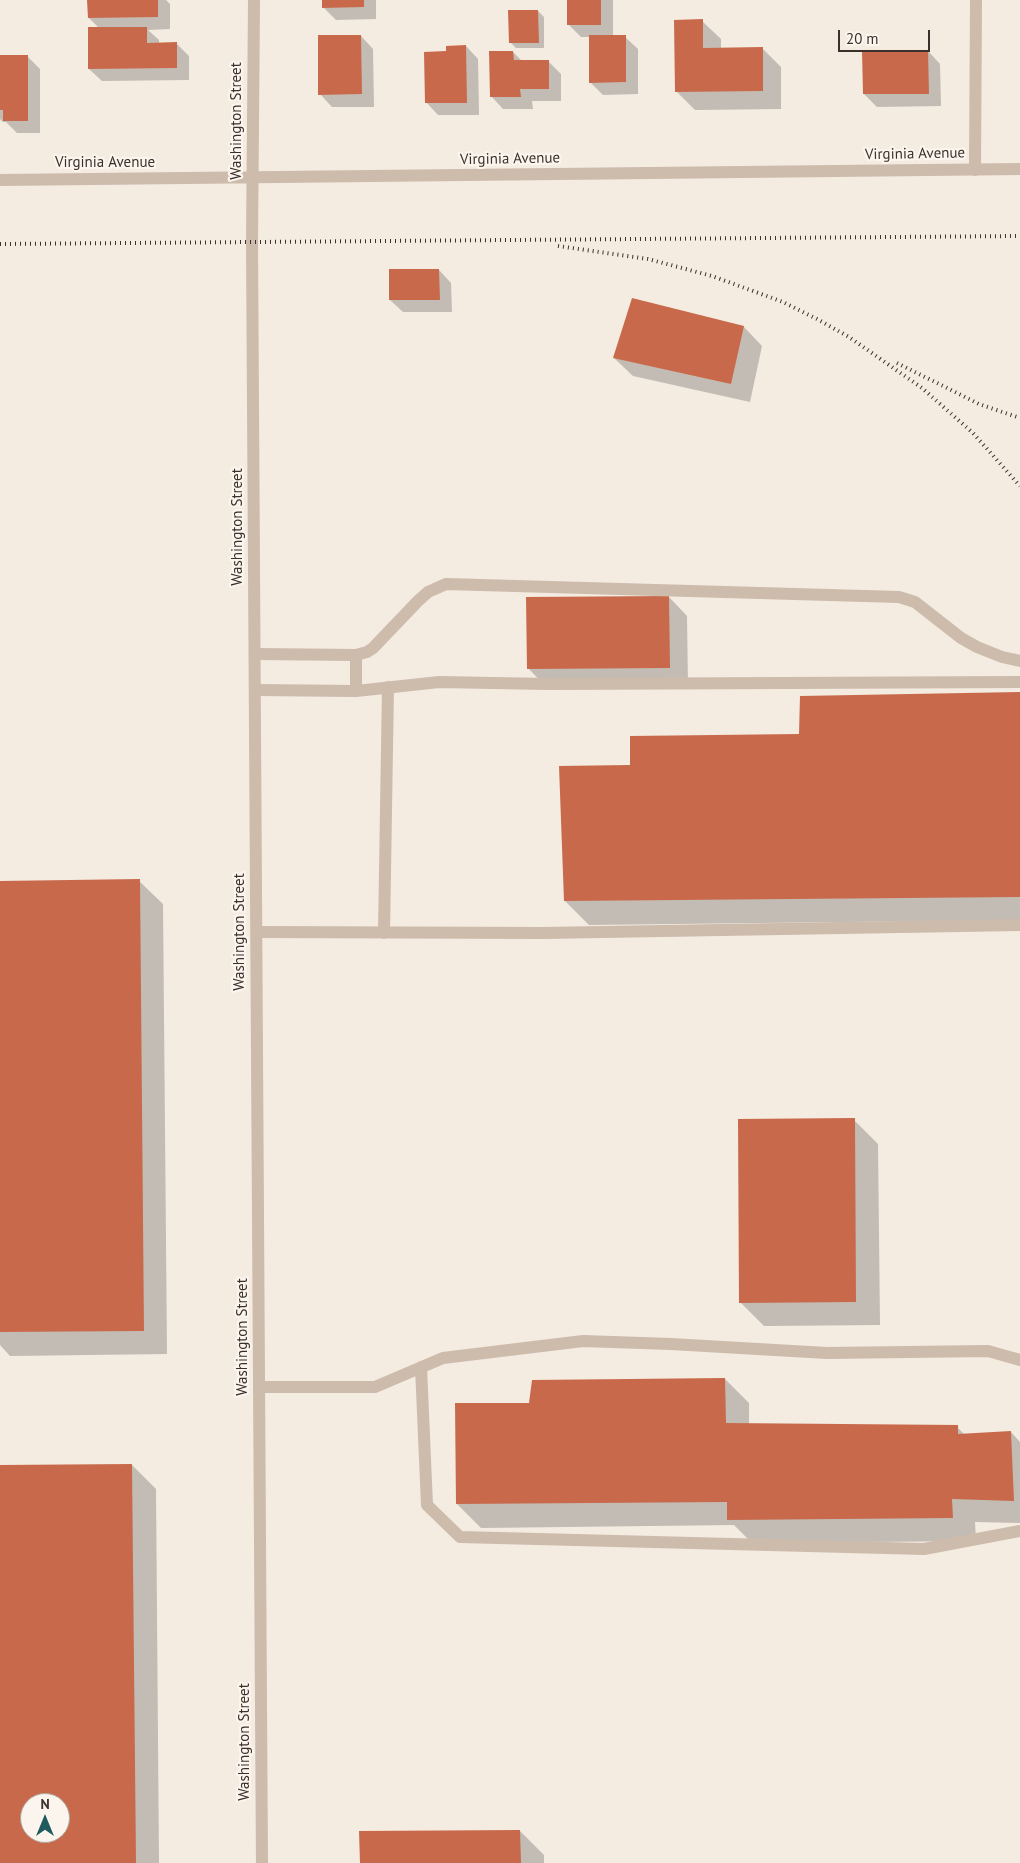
<!DOCTYPE html>
<style>
body{margin:0}
#map{position:relative;width:1020px;height:1863px;overflow:hidden;background:#f4ebe1;font-family:"PT Sans",sans-serif}
canvas{display:block}
.north{position:absolute;left:20px;top:1793px;width:50px;height:50px;box-sizing:border-box;background:#fbf5ee;border:1px solid #aea6a0;border-radius:50%;rotate:0deg;font-size:14px;font-weight:700;line-height:20px;text-align:center;color:#3b302b}
.north::after{content:'';display:block;margin:auto;width:18px;height:22px;background:#1f5a5e;clip-path:polygon(50% 0,100% 100%,50% 72%,0 100%)}
.scale{position:absolute;left:838px;top:30px;width:92px;height:22px;box-sizing:border-box;border:2px solid #3b302b;border-top:0;padding-left:6px;font-size:15px;line-height:18px;white-space:nowrap;color:#3b302b;-webkit-text-stroke:4px #fbf5ee;paint-order:stroke}
</style>
<div id="map">
<canvas width="1020" height="1863"></canvas>
<div class="north">N</div>
<div class="scale">20 m</div>
</div>
<script>
const c = document.querySelector('canvas').getContext('2d');
c.lineJoin = 'round';
function fillPath(path, color) { c.fillStyle = color; c.fill(path, 'evenodd'); }
const poly = rows => new Path2D(rows.map(r => 'M' + r).join(''));
function strokePath(path, color, width, dash) { c.strokeStyle = color; c.lineWidth = width; c.lineCap = dash ? 'butt' : 'round'; c.setLineDash(dash || []); c.stroke(path); }
function drawText(font, color, halo, rows, align = 'center') {
  c.font = font + ' "PT Sans",sans-serif'; c.lineWidth = 4.5; c.setLineDash([]); c.textBaseline = 'middle'; c.strokeStyle = halo; c.fillStyle = color; for (const [text, x, y, turn = 0] of rows) {
    c.save(); c.translate(x, y); c.rotate((+turn || 0) * Math.PI / 180); c.textAlign = isNaN(turn) ? turn : align; if (halo) c.strokeText(text, 0, 0); c.fillText(text, 0, 0); c.restore();
  }
}
const shadow = poly([
 [89,0,166,0,170,4,170,29,148,30,159,40,159,44,176,43,189,56,189,80,102,81,89,69,99,28,89,18],
 [323,0,376,0,376,19,336,20,323,7],
 [569,0,613,0,613,37,625,37,638,49,638,94,603,95,590,82,590,37,581,37,569,25],
 [538,11,544,17,544,48,516,48,510,42],
 [702,21,721,39,721,49,762,48,781,67,781,109,695,110,676,91],
 [361,36,373,49,374,107,332,107,320,94],
 [466,46,478,59,479,115,438,115,426,102],
 [928,51,940,64,941,106,877,107,864,94],
 [513,52,522,61,548,61,561,74,561,101,532,101,533,109,503,109,491,96],
 [0,56,27,56,40,69,40,133,17,133,6,122,3,122,0,119],
 [439,270,451,283,452,312,403,312,390,300],
 [632,300,744,327,762,346,750,402,633,376,614,358],
 [669,597,687,616,688,686,546,687,528,668],
 [1020,693,1020,920,589,925,565,901,631,766],
 [139,881,163,904,167,1354,10,1356,0,1345,0,882],
 [854,1120,878,1144,880,1325,764,1326,741,1303],
 [725,1379,749,1403,749,1425,957,1427,965,1435,1011,1432,1020,1442,1020,1523,975,1522,976,1541,752,1543,734,1525,481,1528,457,1504,530,1404],
 [132,1465,156,1489,159,1863,0,1863,0,1466],
 [30,1803,60,1803,60,1833,30,1833],
 [520,1831,544,1855,544,1863,361,1863]
]);
const building = poly([
 [87,0,158,0,158,17,88,18],
 [322,0,364,0,364,7,322,8],
 [567,0,601,0,601,25,567,25],
 [508,10,538,10,539,43,509,43],
 [703,19,703,48,763,47,763,91,675,92,674,20],
 [88,27,147,27,147,43,177,42,177,68,88,69],
 [318,35,361,35,362,94,318,95],
 [589,35,626,35,626,82,589,83],
 [466,45,467,103,425,103,424,52,446,51,446,46],
 [928,50,929,94,863,94,862,51],
 [489,51,513,51,514,60,549,60,549,89,520,89,521,97,490,97],
 [0,55,28,55,28,121,3,121,3,110,0,110],
 [389,269,439,269,440,300,389,300],
 [632,298,744,326,731,384,613,358],
 [669,596,670,668,527,669,526,597],
 [1020,692,1020,897,564,901,559,766,630,765,630,736,799,734,800,696],
 [140,879,144,1331,0,1332,0,881],
 [855,1118,856,1302,739,1303,738,1119],
 [725,1378,726,1423,958,1425,958,1434,1011,1431,1014,1501,952,1499,953,1518,727,1520,727,1502,456,1504,455,1403,529,1403,532,1380],
 [132,1464,136,1863,0,1863,0,1465],
 [30,1803,60,1803,60,1833,30,1833],
 [520,1830,521,1863,360,1863,359,1831]
]);
const service = poly([
 [255,654,356,655],
 [255,690,356,691,439,682,548,684,1020,682],
 [356,691,356,655,367,652,373,648,418,601,428,592,446,584,899,597,915,602,961,638,977,647,1002,657,1020,661],
 [257,932,543,933,1020,925],
 [384,933,388,687],
 [421,1367,427,1505,460,1537,924,1549,1020,1531],
 [259,1387,375,1387,443,1358,583,1341,671,1344,827,1353,988,1351,1020,1360]
]);
const minor = poly([
 [975,170,976,0]
]);
const tertiary = poly([
 [254,0,252,243,262,1863],
 [0,180,1020,169]
]);
const rail = poly([
 [0,244,1020,236],
 [558,246,648,259,712,276,783,302,817,319,849,337,922,388,973,433,1020,486],
 [897,363,979,404,1020,418]
]);
const streetNames = [
 ["Washington Street",237,121,-90],
 ["Virginia Avenue",915,154,-1],
 ["Virginia Avenue",510,159,-1],
 ["Virginia Avenue",105,163],
 ["Washington Street",238,527,-90],
 ["Washington Street",240,932,-90],
 ["Washington Street",243,1337,-90],
 ["Washington Street",245,1742,-90]
];
fillPath(shadow, '#0003');
fillPath(building, '#c8694b');
strokePath(service, '#cdbbac', 12);
strokePath(minor, '#cdbbac', 12);
strokePath(tertiary, '#cdbbac', 12);
strokePath(rail, '#3b302b', 4, [1, 4]);
drawText('15px', '#3b302b', '#fbf5ee', streetNames);
</script>
